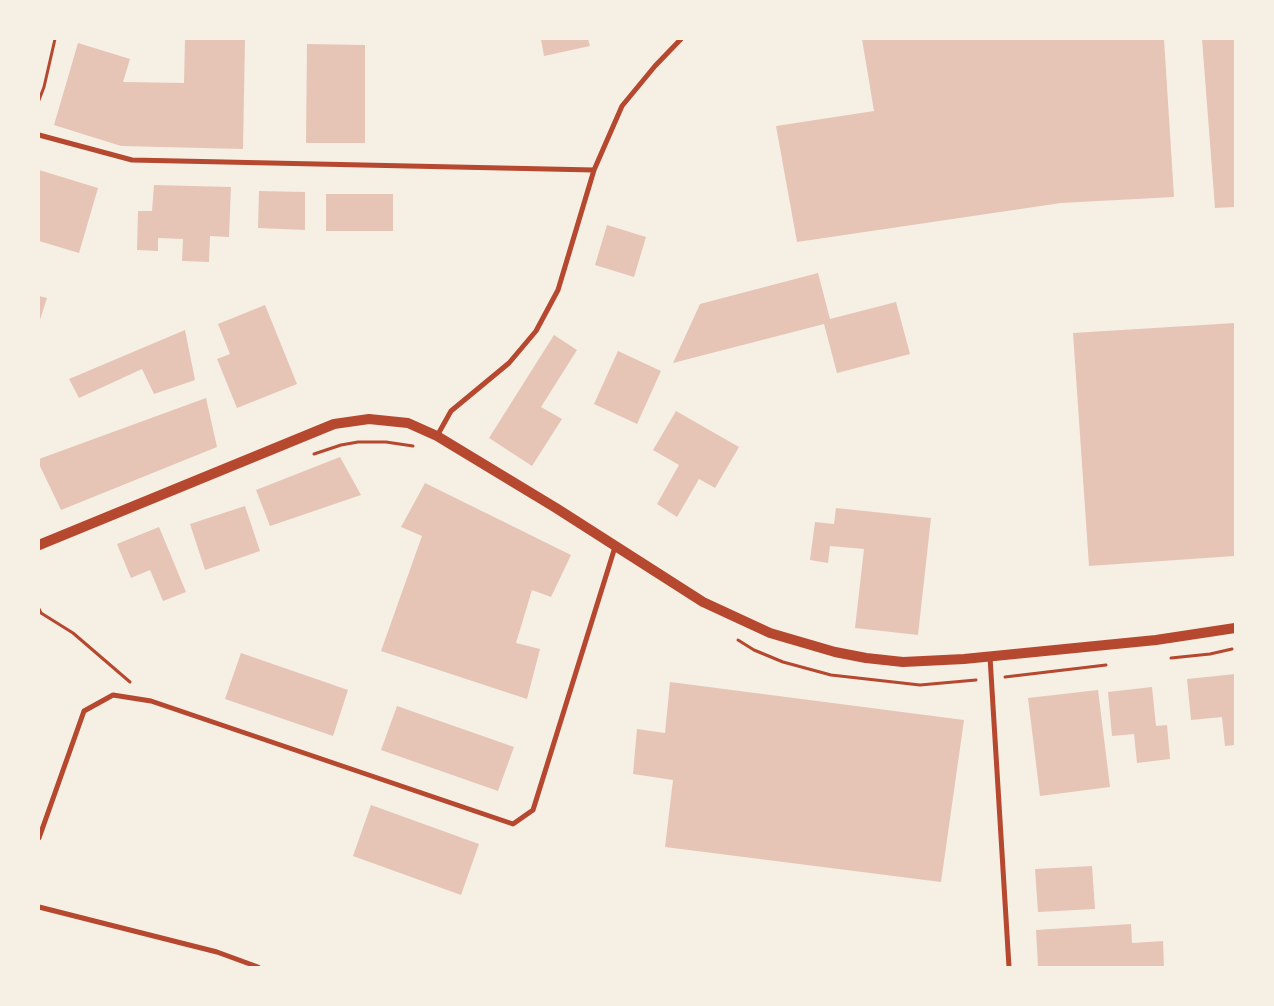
<!DOCTYPE html>
<style>
body{margin:0}
#map{position:relative;width:1274px;height:1006px;overflow:hidden;background:#f6efe4;font-family:"DejaVu Sans",sans-serif}
canvas{display:block}
.frame{position:absolute;inset:0;border:40px solid #f6efe4;pointer-events:none}
</style>
<div id="map">
<canvas width="1274" height="1006"></canvas>
<div class="frame"></div>
</div>
<script>
const c = document.querySelector('canvas').getContext('2d');
c.lineJoin = 'round';
function fillPath(path, color) { c.fillStyle = color; c.fill(path, 'evenodd'); }
const poly = rows => new Path2D(rows.map(r => 'M' + r).join(''));
function strokePath(path, color, width, dash) { c.strokeStyle = color; c.lineWidth = width; c.lineCap = dash ? 'butt' : 'round'; c.setLineDash(dash || []); c.stroke(path); }
const building = poly([
 [541,39,588,39,590,46,544,56],
 [862,39,1164,39,1174,197,1061,203,797,242,776,126,874,111],
 [1202,39,1235,39,1235,207,1215,208],
 [185,40,245,40,243,149,121,146,54,125,78,43,130,59,123,82,184,83],
 [307,44,365,45,365,143,306,143],
 [39,170,98,188,79,253,39,241],
 [154,185,231,187,229,237,210,236,209,262,182,261,183,239,158,238,158,251,137,250,138,211,152,211],
 [259,191,305,192,305,230,258,228],
 [326,194,393,194,393,231,326,231],
 [607,225,646,237,634,277,595,265],
 [818,273,830,319,896,302,910,354,837,373,824,324,673,363,700,304],
 [39,296,47,298,39,323],
 [265,305,297,384,237,408,217,359,230,354,218,324],
 [1235,323,1235,556,1089,566,1073,333],
 [185,330,195,380,154,394,142,369,79,398,69,379],
 [554,335,577,350,541,407,562,419,532,466,489,438],
 [618,351,661,371,637,424,594,404],
 [206,398,217,447,61,510,39,464,39,459],
 [676,411,739,447,715,488,699,479,677,517,657,504,679,465,653,450],
 [340,457,361,495,270,526,256,490],
 [425,483,571,555,551,597,532,590,516,643,540,649,527,699,381,651,422,536,401,527],
 [245,506,260,551,205,570,190,524],
 [836,508,931,518,918,635,855,628,864,549,830,546,828,563,810,560,815,522,834,524],
 [159,527,186,592,163,601,150,570,131,578,117,544],
 [241,653,348,690,333,736,225,699],
 [1235,674,1235,745,1225,746,1222,717,1191,720,1187,679],
 [670,682,964,720,941,882,665,847,673,780,633,774,637,729,665,733],
 [1152,687,1156,726,1167,725,1170,759,1137,763,1134,734,1112,736,1108,692],
 [1098,690,1110,787,1040,796,1028,698],
 [397,706,514,747,498,791,381,750],
 [371,805,479,844,461,895,353,856],
 [1092,866,1095,909,1038,912,1035,869],
 [1131,924,1132,943,1163,941,1164,967,1038,967,1036,930]
]);
const path = poly([
 [39,100,44,87,55,39],
 [314,454,341,445,358,442,386,442,413,446],
 [39,609,41,613,73,633,130,682],
 [738,640,754,650,783,662,831,675,920,685,976,680],
 [1171,658,1210,654,1232,649],
 [1005,677,1106,665]
]);
const minor = poly([
 [39,135,132,160,594,170],
 [437,436,451,411,509,363,536,331,558,290,594,170,622,106,655,66,681,39],
 [990,657,1009,967],
 [39,838,84,711,113,695,151,701,513,824,533,810,615,547],
 [39,907,217,952,258,967]
]);
const secondary = poly([
 [39,545,334,424,369,419,408,423,437,436,556,508,703,602,770,633,835,652,866,658,903,662,964,659,1156,640,1235,628]
]);
fillPath(building, '#e6c5b7');
strokePath(path, '#b5482f', 3);
strokePath(minor, '#b5482f', 5);
strokePath(secondary, '#b5482f', 10);
</script>
